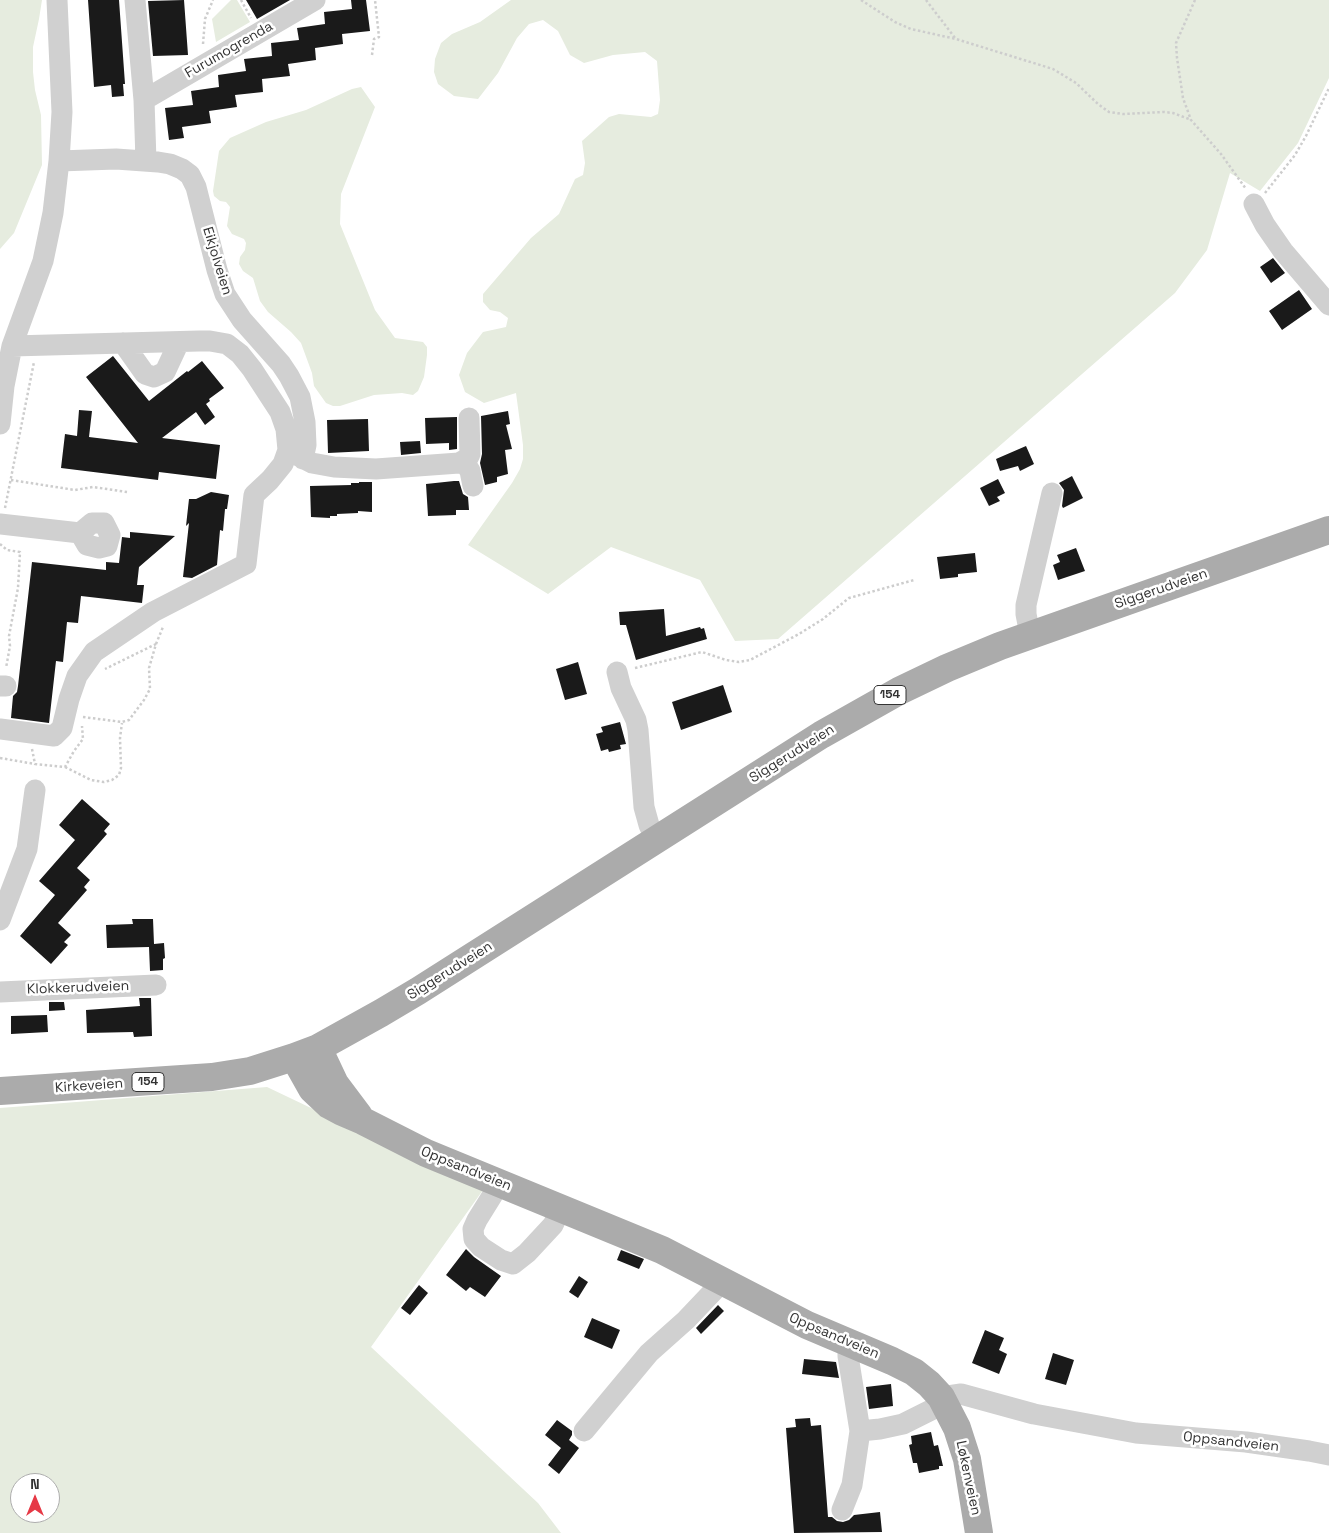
<!DOCTYPE html>
<meta charset="utf-8">
<style>
body{margin:0}
#map{position:relative;width:1329px;height:1533px;overflow:hidden;background:#fff;font-family:"Space Grotesk",sans-serif}
canvas{display:block}
.north{position:absolute;left:10px;top:1473px;width:50px;height:50px;box-sizing:border-box;background:#fff;border:1px solid #adadad;border-radius:50%;rotate:0deg;font-size:14px;font-weight:700;line-height:20px;text-align:center;color:#333}
.north::after{content:'';display:block;margin:auto;width:18px;height:22px;background:#e63946;clip-path:polygon(50% 0,100% 100%,50% 72%,0 100%)}
</style>
<div id="map">
<canvas width="1329" height="1533"></canvas>
<div class="north">N</div>
</div>
<script>
const c = document.querySelector('canvas').getContext('2d');
c.lineJoin = 'round';
function fillPath(path, color) { c.fillStyle = color; c.fill(path, 'evenodd'); }
const poly = rows => new Path2D(rows.map(r => 'M' + r).join(''));
function strokePath(path, color, width, dash) { c.strokeStyle = color; c.lineWidth = width; c.lineCap = dash ? 'butt' : 'round'; c.setLineDash(dash || []); c.stroke(path); }
function drawText(font, color, halo, rows, align = 'center') {
  c.font = font + ' "Space Grotesk",sans-serif'; c.lineWidth = 5; c.setLineDash([]); c.textBaseline = 'middle'; c.strokeStyle = halo; c.fillStyle = color; for (const [text, x, y, turn = 0] of rows) {
    c.save(); c.translate(x, y); c.rotate((+turn || 0) * Math.PI / 180); c.textAlign = isNaN(turn) ? turn : align; if (halo) c.strokeText(text, 0, 0); c.fillText(text, 0, 0); c.restore();
  }
}
const green = poly([
 [0,0,42,0,39,19,33,47,33,72,35,90,41,115,42,165,14,233,0,249],
 [231,0,237,0,250,22,216,42,212,19],
 [511,0,1329,0,1329,78,1298,143,1260,191,1230,173,1207,250,1175,293,778,639,735,641,700,580,611,547,548,594,468,545,512,483,520,469,523,459,523,445,516,393,484,403,465,392,459,375,467,353,483,332,506,327,508,318,500,312,490,310,483,302,483,294,531,238,559,214,575,179,583,175,585,163,582,141,609,117,619,114,651,117,658,114,660,100,657,61,645,52,613,55,584,63,570,55,558,31,543,20,529,24,517,38,498,73,478,99,454,96,438,84,434,72,435,59,441,43,452,34,480,22],
 [361,87,375,107,341,194,340,224,375,310,395,338,423,342,427,347,427,355,424,377,418,391,413,395,402,393,374,395,340,406,333,406,326,403,314,386,312,373,301,343,291,332,268,312,260,301,253,278,243,271,239,264,240,257,245,250,246,243,244,239,232,234,227,226,230,207,226,202,220,201,214,196,213,191,219,151,230,138,266,122,306,110,352,89],
 [267,1087,483,1190,371,1347,538,1503,561,1533,0,1533,0,1108],
 [20,1483,50,1483,50,1513,20,1513]
]);
const building = poly([
 [88,0,119,0,125,84,123,84,124,96,112,97,111,85,94,87],
 [184,0,188,55,153,56,148,1],
 [246,0,290,0,257,19],
 [351,0,366,0,370,31,342,34,343,44,315,48,316,60,288,64,290,76,262,79,263,92,235,95,237,107,209,111,211,123,182,127,184,138,169,140,165,108,193,105,191,91,219,87,218,75,246,71,244,59,272,56,271,43,299,40,297,28,325,24,324,12,352,9],
 [1273,258,1285,273,1271,283,1260,267],
 [1299,290,1312,309,1282,330,1269,311],
 [113,356,149,401,187,371,188,372,202,361,224,388,209,399,210,401,206,404,215,417,205,425,196,412,162,438,220,445,216,479,159,472,158,480,61,468,65,434,77,436,79,410,92,411,89,437,138,443,86,377],
 [508,411,510,424,506,425,512,449,505,450,508,474,497,477,497,482,485,485,480,463,482,454,481,416],
 [457,417,457,449,449,450,449,443,426,444,425,418],
 [368,419,369,451,328,453,327,420],
 [420,441,421,453,401,455,400,442],
 [1026,446,1034,464,1020,471,1018,466,1000,471,996,459],
 [1072,476,1083,498,1063,508,1062,506,1064,490,1059,483],
 [998,479,1005,493,997,497,1000,501,989,506,980,488],
 [454,481,459,481,463,494,468,497,469,510,456,510,456,515,428,516,426,484],
 [359,482,372,482,372,512,358,511,358,513,337,514,337,516,330,516,330,518,311,517,310,486,351,485,351,483,359,483],
 [211,492,229,495,227,509,225,509,223,531,220,530,217,565,192,578,183,577,189,523,186,526,189,499,196,499],
 [130,532,175,536,139,567,137,585,144,585,142,603,81,596,78,623,67,622,63,662,56,661,49,723,11,718,13,696,17,692,18,686,32,562,106,570,106,562,119,563,122,537,130,538],
 [1076,548,1085,571,1058,580,1053,565,1060,562,1057,555],
 [975,553,977,572,958,574,958,577,940,579,937,557],
 [664,609,666,636,700,627,701,629,704,628,707,639,636,660,626,625,620,625,619,612],
 [578,662,587,694,565,700,556,669],
 [723,685,732,712,681,730,672,702],
 [620,722,626,744,620,745,621,749,609,752,608,749,601,751,596,734,603,732,601,727],
 [82,799,110,824,104,831,107,834,77,868,90,880,84,887,87,890,58,923,71,935,64,942,68,945,51,964,20,936,55,895,39,881,75,840,59,825],
 [132,919,153,919,154,944,164,943,165,958,163,959,163,970,150,971,149,947,107,948,106,925,133,924],
 [139,998,151,998,152,1036,134,1037,133,1032,87,1033,86,1010,140,1006],
 [49,1002,64,1002,65,1010,49,1011],
 [47,1015,48,1032,11,1034,11,1016],
 [466,1249,474,1257,501,1276,485,1297,470,1287,466,1291,446,1275],
 [621,1250,644,1259,639,1269,617,1260],
 [579,1276,588,1282,578,1298,569,1292],
 [419,1285,428,1293,410,1315,401,1308],
 [718,1305,724,1311,701,1334,696,1328],
 [592,1318,620,1330,612,1349,584,1337],
 [985,1330,1004,1338,999,1350,1007,1354,999,1374,972,1363],
 [1053,1353,1074,1360,1066,1385,1045,1379],
 [804,1359,836,1362,839,1378,802,1374],
 [891,1384,893,1406,869,1409,866,1387],
 [810,1418,811,1426,821,1425,828,1517,832,1517,837,1521,843,1522,849,1520,854,1515,880,1512,882,1532,794,1533,786,1428,796,1427,795,1419],
 [557,1420,572,1431,572,1435,569,1440,579,1448,559,1474,548,1465,561,1448,545,1435],
 [931,1432,934,1446,938,1445,943,1466,939,1466,939,1469,919,1473,917,1463,913,1463,909,1445,912,1444,911,1436]
]);
const path = poly([
 [241,0,251,18],
 [861,0,895,22,911,29,956,39,1053,69,1076,83,1098,104,1109,112,1123,114,1164,112,1173,113,1189,119],
 [926,0,955,38],
 [1195,0,1176,43,1177,58,1183,98,1191,120,1221,154,1246,189],
 [203,44,205,19,213,0],
 [372,55,374,39,379,37,375,0],
 [1265,193,1295,155,1306,136,1329,88],
 [11,480,75,490,93,487,127,492],
 [5,508,34,362],
 [0,544,7,550,20,552,18,588,9,636,10,646,6,668],
 [156,644,163,627],
 [635,668,702,652,726,660,739,662,750,660,799,634,823,619,849,598,914,580],
 [83,717,122,722,129,720,144,700,150,689,149,668,156,644,105,669],
 [32,749,35,764,65,767,74,751,83,739,82,726],
 [0,758,35,764],
 [65,767,91,780,104,782,112,780,119,775,121,768,120,738,122,723]
]);
const minor = poly([
 [135,0,144,100,146,161],
 [144,100,315,0],
 [59,161,116,159,158,162,170,164,182,169,190,175,196,187,217,270,225,294,242,320,281,364,289,376,300,397,305,422,306,445,303,459],
 [1254,204,1265,225,1283,251,1329,305],
 [123,343,145,374,154,377,165,372,179,342],
 [0,424,4,386,12,346,43,261,53,213,59,161,62,112,57,0],
 [291,452,312,463,334,467,376,469,459,463,468,458,470,454,469,418],
 [464,461,470,471,473,486],
 [0,524,80,533,92,523,104,523,110,535,107,546,99,548,87,545,80,533],
 [1030,635,1026,614,1026,605,1052,493],
 [617,672,621,688,636,720,638,730,644,807,649,825,656,840],
 [0,686,6,686],
 [0,729,54,736,62,728,69,699,77,676,94,652,153,612,246,564,254,495,270,480,283,464,288,450,286,429,280,412,252,369,240,354,227,344,210,341,199,341,12,346],
 [0,920,27,849,35,790],
 [0,992,156,985],
 [500,1183,477,1220,473,1229,474,1239,481,1247,501,1260,513,1264,527,1253,553,1225,561,1208],
 [941,1397,961,1394,1034,1414,1136,1433,1246,1442,1309,1451,1329,1455],
 [584,1431,649,1353,686,1320,723,1281],
 [860,1431,880,1429,903,1424,945,1403],
 [842,1510,852,1485,860,1431,848,1356,848,1343]
]);
const major = poly([
 [318,1048,335,1084,359,1116],
 [294,1057,312,1089,329,1105,342,1112,363,1121,426,1153,662,1250,807,1325,892,1361,914,1372,929,1384,941,1397,957,1428,967,1459,979,1533],
 [0,1091,212,1077,250,1071,294,1057,318,1048,381,1013,418,991,821,735,899,691,947,668,1000,646,1329,530]
]);
const shields = [
 [890,695,32],
 [148,1082,32]
];
const shieldNames = [
 ["154",890,695],
 ["154",148,1082]
];
const streetNames = [
 ["Furumogrenda",229,50,-30],
 ["Eikjolveien",217,261,73],
 ["Siggerudveien",1161,589,-19],
 ["Siggerudveien",792,754,-32],
 ["Siggerudveien",450,971,-32],
 ["Klokkerudveien",78,988,-2],
 ["Kirkeveien",89,1086,-4],
 ["Oppsandveien",466,1169,22],
 ["Oppsandveien",834,1336,23],
 ["Oppsandveien",1231,1442,6],
 ["Løkenveien",968,1478,78]
];
fillPath(green, '#e6ecdf');
fillPath(building, '#1a1a1a');
strokePath(path, '#cdcdcd', 2.5, [2.5, 2.5]);
strokePath(minor, '#d0d0d0', 21);
strokePath(major, '#ababab', 28);
for (const [x, y, w] of shields) { const box = new Path2D(); box.roundRect(x - w / 2, y - 9.5, w, 19, 4); c.fillStyle = '#fff'; c.fill(box); strokePath(box, '#333', 1); }
drawText('bold 12px', '#333', null, shieldNames);
drawText('14px', '#333', '#fff', streetNames);
</script>
